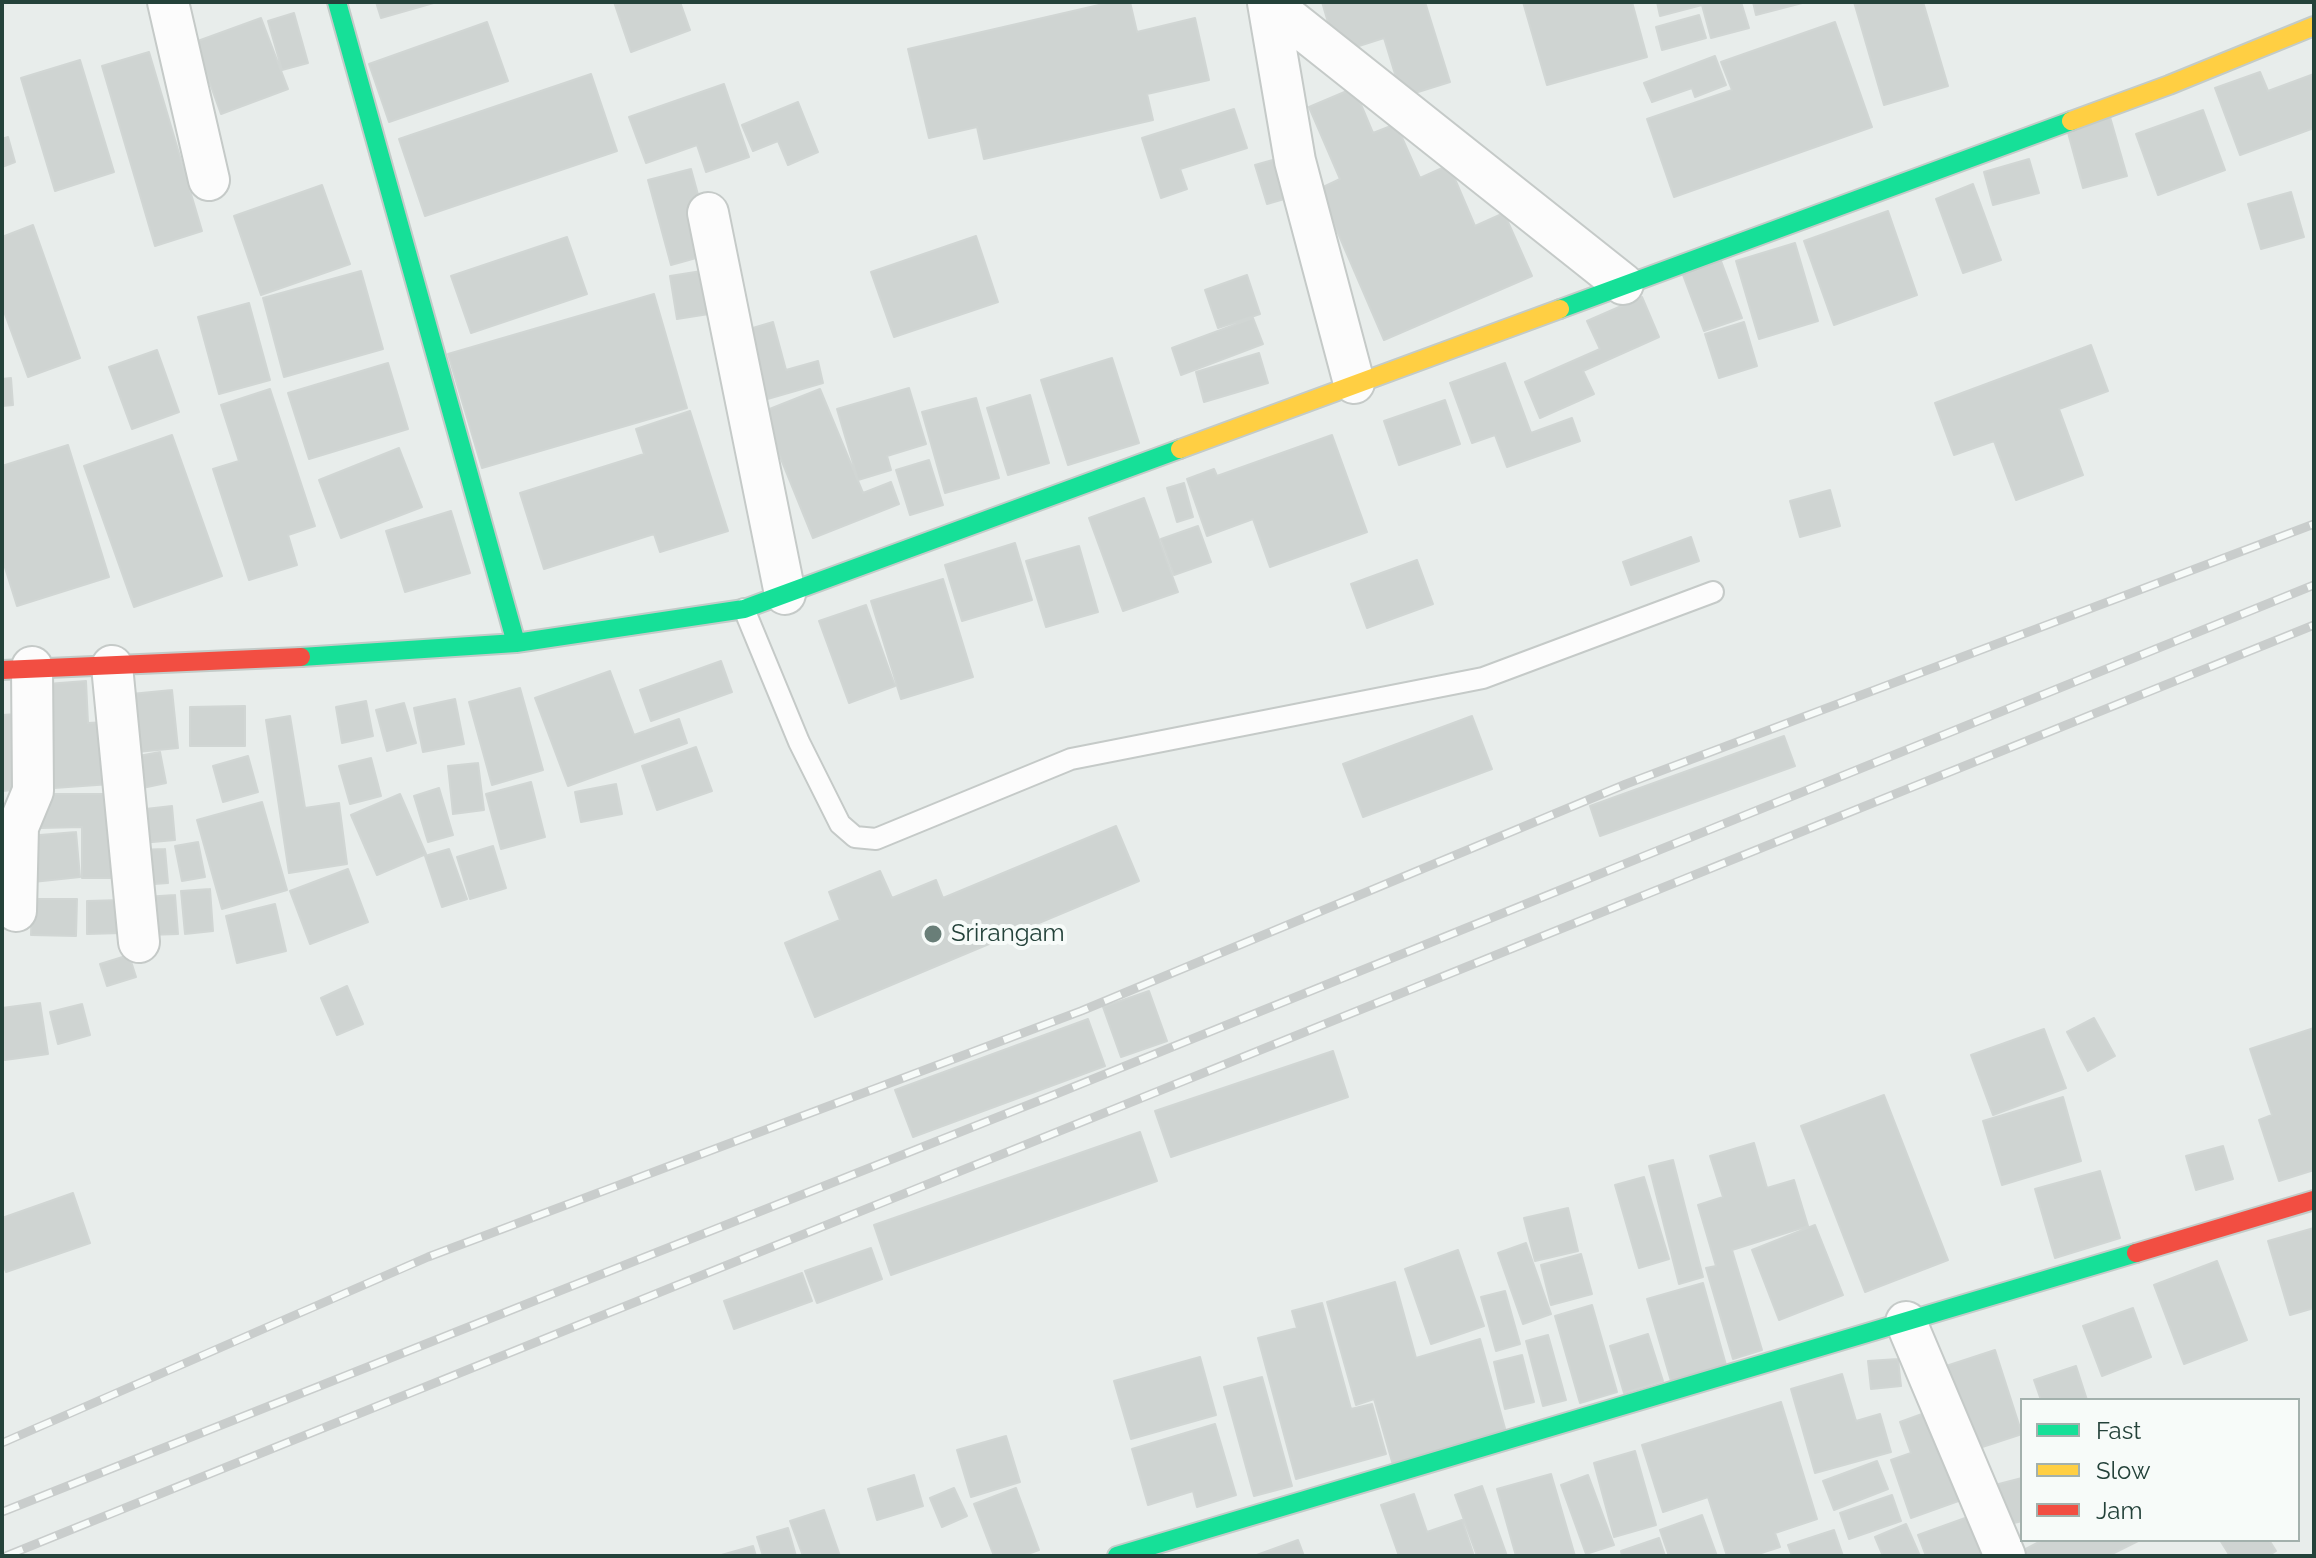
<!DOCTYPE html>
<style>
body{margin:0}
#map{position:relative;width:2316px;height:1558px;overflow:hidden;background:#e8edeb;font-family:Raleway,sans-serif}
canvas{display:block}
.frame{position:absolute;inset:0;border:4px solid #24423a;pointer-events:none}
.legend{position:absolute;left:2020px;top:1398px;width:280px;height:144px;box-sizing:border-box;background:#f7fbf9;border:2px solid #a3b1ad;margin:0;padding:10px 14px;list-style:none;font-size:24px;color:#24423a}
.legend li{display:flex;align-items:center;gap:16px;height:40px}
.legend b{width:40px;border:2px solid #a3b1ad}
</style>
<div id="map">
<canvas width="2316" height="1558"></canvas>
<div class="frame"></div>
<ul class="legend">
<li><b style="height:10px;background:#16e098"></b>Fast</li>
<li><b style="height:10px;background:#ffcf43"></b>Slow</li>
<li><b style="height:10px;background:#f24e42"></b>Jam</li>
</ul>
</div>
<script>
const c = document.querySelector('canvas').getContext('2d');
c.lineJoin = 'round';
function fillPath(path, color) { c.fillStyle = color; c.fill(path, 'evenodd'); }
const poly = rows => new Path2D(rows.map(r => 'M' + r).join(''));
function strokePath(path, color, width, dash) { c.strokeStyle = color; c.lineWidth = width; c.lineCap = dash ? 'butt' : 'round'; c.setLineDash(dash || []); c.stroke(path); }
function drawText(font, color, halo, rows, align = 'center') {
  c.font = font + ' Raleway,sans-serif'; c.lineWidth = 8; c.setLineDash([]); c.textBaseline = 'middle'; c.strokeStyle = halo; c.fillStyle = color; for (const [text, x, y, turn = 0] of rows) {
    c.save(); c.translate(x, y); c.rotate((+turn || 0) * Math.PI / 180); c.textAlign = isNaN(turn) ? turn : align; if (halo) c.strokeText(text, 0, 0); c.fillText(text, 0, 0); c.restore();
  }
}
const building = poly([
 [376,2,437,2,381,18,376,2],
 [614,2,680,2,690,30,631,52,614,2],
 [1112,2,1130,2,1137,32,1195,18,1209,80,1147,94,1153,120,984,159,977,127,929,138,908,49,1112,2],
 [1322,2,1425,2,1450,82,1402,97,1384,38,1337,53,1322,2],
 [1523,2,1632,2,1647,57,1547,85,1523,2],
 [1657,2,1741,2,1749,28,1711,38,1702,5,1660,16,1657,2],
 [1753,2,1806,2,1756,15,1753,2],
 [1854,2,1923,2,1948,86,1884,105,1854,2],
 [294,13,308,63,282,70,268,21,294,13],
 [1699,15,1706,38,1662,50,1656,27,1699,15],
 [261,18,288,89,221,114,195,42,261,18],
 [487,22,508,81,389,122,369,64,487,22],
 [1835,22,1872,127,1674,197,1647,119,1732,90,1721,62,1835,22],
 [149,52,202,231,155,246,102,66,149,52],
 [1715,56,1726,85,1695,97,1692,88,1652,102,1644,83,1715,56],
 [80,60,114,172,55,191,21,78,80,60],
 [2260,72,2268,91,2314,74,2314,128,2240,155,2215,88,2260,72],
 [591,74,617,151,425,216,399,139,591,74],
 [724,84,749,157,706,172,697,145,646,163,629,117,724,84],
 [1354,88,1373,133,1396,124,1420,178,1449,165,1475,226,1504,213,1532,276,1384,340,1319,189,1340,179,1309,107,1354,88],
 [798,102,818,152,788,165,778,141,753,151,742,125,798,102],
 [1234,109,1247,148,1180,169,1187,189,1161,198,1142,138,1234,109],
 [2203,110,2225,170,2158,195,2136,134,2203,110],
 [2110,117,2127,176,2083,188,2067,129,2110,117],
 [8,137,15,162,2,167,2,139,8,137],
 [1287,156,1298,195,1267,204,1255,165,1287,156],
 [2029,159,2039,193,1993,205,1984,172,2029,159],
 [691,169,714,253,671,265,648,180,691,169],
 [1973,184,2001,260,1963,273,1936,199,1973,184],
 [322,185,350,264,261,295,234,216,322,185],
 [2291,192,2304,237,2261,249,2248,204,2291,192],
 [1888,211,1917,295,1834,325,1804,241,1888,211],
 [33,225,80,358,28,377,2,306,2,237,33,225],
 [976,236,998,302,894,337,871,272,976,236],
 [567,237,587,294,471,333,451,276,567,237],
 [1795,243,1818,321,1759,339,1736,261,1795,243],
 [1721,261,1742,318,1704,331,1683,275,1721,261],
 [708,270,715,313,677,319,670,276,708,270],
 [361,271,383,349,284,377,263,298,361,271],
 [1247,275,1260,314,1218,328,1205,290,1247,275],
 [654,294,687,408,482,468,448,354,654,294],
 [1642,297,1659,337,1583,371,1594,394,1540,418,1525,382,1600,349,1587,321,1642,297],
 [249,303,270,380,219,394,198,317,249,303],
 [1253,318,1263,344,1181,375,1172,348,1253,318],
 [773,322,786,370,818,361,823,383,764,400,746,330,773,322],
 [1744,322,1757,366,1719,378,1705,334,1744,322],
 [2091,345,2108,391,2059,409,2083,475,2016,500,1994,441,1954,455,1935,403,2091,345],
 [157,350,179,412,132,429,109,367,157,350],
 [1259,353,1268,383,1204,402,1196,372,1259,353],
 [1112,358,1139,443,1068,465,1041,380,1112,358],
 [388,363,408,429,309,459,288,393,388,363],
 [1505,363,1531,433,1572,418,1580,441,1507,467,1495,435,1472,443,1450,383,1505,363],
 [11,378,13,405,2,406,2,379,11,378],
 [909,388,926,444,887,456,891,470,858,480,837,409,909,388],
 [270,389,315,526,288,535,297,565,249,580,213,469,239,461,221,405,270,389],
 [820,389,863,493,891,482,899,504,813,538,762,412,820,389],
 [1030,395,1049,463,1008,475,987,408,1030,395],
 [976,398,999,478,945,493,922,412,976,398],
 [1445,400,1460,444,1399,465,1384,421,1445,400],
 [690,411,728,531,660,552,654,534,544,569,520,493,644,454,636,429,690,411],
 [172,435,222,576,134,607,84,466,172,435],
 [1332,435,1367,532,1270,567,1253,519,1207,536,1187,479,1214,469,1217,476,1332,435],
 [68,445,109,577,17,606,2,558,2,466,68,445],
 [399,448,422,507,341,538,319,480,399,448],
 [929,460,943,505,910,515,896,470,929,460],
 [1184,483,1193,517,1177,522,1167,488,1184,483],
 [1830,490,1840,526,1800,537,1790,501,1830,490],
 [1144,498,1178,592,1123,611,1089,518,1144,498],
 [451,511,470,573,405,592,386,531,451,511],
 [1198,526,1211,562,1174,575,1161,539,1198,526],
 [1691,537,1699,561,1631,585,1623,562,1691,537],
 [1015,543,1032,600,962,621,945,565,1015,543],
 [1079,546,1098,612,1046,627,1026,561,1079,546],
 [1417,560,1433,604,1367,628,1351,584,1417,560],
 [943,579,973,677,901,699,871,601,943,579],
 [866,605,895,686,849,703,819,621,866,605],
 [721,661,732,692,651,721,640,690,721,661],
 [610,671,634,735,679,719,687,743,568,786,535,698,610,671],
 [86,681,88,723,107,722,111,784,54,788,47,684,86,681],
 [520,688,543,770,492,785,469,702,520,688],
 [172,690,178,748,127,753,121,695,172,690],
 [455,699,464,744,423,752,414,708,455,699],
 [366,701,373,736,342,743,336,707,366,701],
 [404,703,416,743,387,751,376,710,404,703],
 [245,706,245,746,190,746,190,707,245,706],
 [18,714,25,789,2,791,2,715,18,714],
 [290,716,305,808,339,803,347,864,289,873,266,720,290,716],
 [1472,716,1492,769,1363,817,1343,764,1472,716],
 [1784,736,1795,766,1600,836,1590,806,1784,736],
 [696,747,712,791,657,810,642,766,696,747],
 [160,752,166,783,133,790,128,758,160,752],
 [248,756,258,792,223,802,213,766,248,756],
 [371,758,381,796,350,804,339,766,371,758],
 [478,763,484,810,453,814,448,766,478,763],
 [531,782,545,837,501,849,486,794,531,782],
 [616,784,622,814,581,822,575,792,616,784],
 [439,788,453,835,428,842,414,796,439,788],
 [41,794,115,794,116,878,82,878,82,827,41,828,41,794],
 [400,794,426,854,377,875,351,815,400,794],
 [262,802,287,890,222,909,197,820,262,802],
 [172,806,175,840,130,844,128,811,172,806],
 [1116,826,1139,881,815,1017,785,943,840,920,829,892,880,871,892,898,936,880,943,898,1116,826],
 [76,832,80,877,33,882,28,836,76,832],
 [198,842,205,877,182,881,175,846,198,842],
 [493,846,506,888,470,899,457,857,493,846],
 [165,849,168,883,140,885,138,850,165,849],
 [449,849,467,899,442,907,425,856,449,849],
 [348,869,368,922,310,944,290,891,348,869],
 [210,889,213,931,185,934,181,891,210,889],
 [175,895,178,934,147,935,145,897,175,895],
 [32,899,77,899,76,936,31,935,32,899],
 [122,900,122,933,87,934,87,901,122,900],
 [275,904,286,951,237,963,226,916,275,904],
 [129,955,136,977,107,986,100,964,129,955],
 [347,986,363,1024,337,1035,321,998,347,986],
 [1149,991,1167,1041,1121,1057,1103,1007,1149,991],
 [40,1003,48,1054,5,1060,2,1008,40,1003],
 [82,1004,90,1035,58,1044,50,1012,82,1004],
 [2094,1018,2115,1056,2088,1071,2067,1032,2094,1018],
 [1088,1019,1105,1066,913,1137,895,1090,1088,1019],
 [2314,1028,2314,1170,2279,1181,2259,1120,2272,1115,2250,1049,2314,1028],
 [2044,1029,2066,1088,1993,1115,1971,1055,2044,1029],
 [1333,1051,1348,1097,1171,1157,1155,1111,1333,1051],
 [1884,1095,1948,1260,1865,1292,1801,1126,1884,1095],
 [2063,1097,2081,1161,2002,1185,1983,1121,2063,1097],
 [1140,1132,1157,1181,891,1275,874,1225,1140,1132],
 [1754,1143,1767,1188,1794,1180,1808,1226,1732,1250,1762,1350,1733,1359,1706,1268,1716,1266,1698,1205,1723,1197,1710,1156,1754,1143],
 [2223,1146,2233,1179,2196,1190,2186,1156,2223,1146],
 [1673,1160,1703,1277,1679,1284,1649,1166,1673,1160],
 [2100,1171,2120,1238,2055,1258,2035,1189,2100,1171],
 [1644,1177,1669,1259,1639,1268,1615,1185,1644,1177],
 [73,1193,90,1243,6,1272,2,1261,2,1218,73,1193],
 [1568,1208,1578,1251,1535,1261,1524,1218,1568,1208],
 [1815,1225,1843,1295,1779,1320,1752,1250,1815,1225],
 [2314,1228,2314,1308,2290,1315,2268,1241,2314,1228],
 [1526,1243,1551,1314,1523,1324,1498,1253,1526,1243],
 [871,1248,882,1279,817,1303,805,1271,871,1248],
 [1458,1250,1484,1326,1431,1344,1405,1269,1458,1250],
 [1581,1254,1592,1294,1551,1305,1541,1265,1581,1254],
 [2217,1261,2247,1340,2184,1364,2154,1285,2217,1261],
 [802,1273,812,1301,734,1329,724,1301,802,1273],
 [1395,1282,1416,1358,1480,1339,1506,1432,1393,1465,1374,1399,1356,1405,1327,1302,1395,1282],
 [1703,1283,1726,1365,1671,1381,1647,1299,1703,1283],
 [1505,1291,1520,1344,1496,1351,1481,1297,1505,1291],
 [1322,1303,1351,1409,1372,1404,1386,1454,1296,1479,1258,1338,1297,1328,1292,1311,1322,1303],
 [1592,1305,1617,1392,1580,1403,1555,1316,1592,1305],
 [2133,1308,2151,1357,2102,1376,2083,1326,2133,1308],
 [1648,1334,1663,1381,1624,1393,1610,1346,1648,1334],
 [1548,1335,1566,1400,1543,1406,1526,1341,1548,1335],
 [1995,1350,2022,1434,1967,1452,1940,1368,1995,1350],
 [1522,1355,1534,1402,1505,1409,1494,1362,1522,1355],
 [1200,1357,1216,1415,1131,1439,1114,1381,1200,1357],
 [1898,1359,1901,1386,1871,1389,1868,1361,1898,1359],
 [2076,1366,2087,1400,2041,1400,2034,1380,2076,1366],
 [1842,1374,1856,1421,1880,1414,1891,1452,1815,1473,1791,1389,1842,1374],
 [1262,1377,1292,1486,1254,1496,1224,1387,1262,1377],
 [1781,1402,1817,1519,1775,1533,1780,1547,1752,1556,1727,1556,1708,1497,1663,1512,1642,1445,1781,1402],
 [1933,1410,1964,1499,1911,1518,1891,1460,1911,1453,1900,1422,1933,1410],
 [1215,1424,1236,1495,1197,1507,1193,1491,1148,1505,1132,1449,1215,1424],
 [1006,1436,1020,1482,971,1497,957,1450,1006,1436],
 [1635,1451,1656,1525,1614,1537,1594,1463,1635,1451],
 [1877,1461,1888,1489,1834,1510,1823,1481,1877,1461],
 [1551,1474,1575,1556,1516,1556,1497,1489,1551,1474],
 [914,1475,923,1506,877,1520,868,1489,914,1475],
 [1588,1475,1614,1545,1586,1554,1561,1485,1588,1475],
 [2022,1478,2022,1521,2002,1526,1991,1486,2022,1478],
 [1482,1486,1507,1556,1477,1556,1455,1495,1482,1486],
 [954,1488,967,1516,942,1527,930,1498,954,1488],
 [1016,1488,1039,1550,1022,1556,994,1556,974,1504,1016,1488],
 [1414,1494,1427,1532,1462,1520,1474,1556,1399,1556,1381,1505,1414,1494],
 [1892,1495,1901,1521,1849,1539,1840,1513,1892,1495],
 [824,1510,840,1556,803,1556,790,1521,824,1510],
 [1702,1515,1717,1556,1669,1556,1660,1530,1702,1515],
 [1968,1517,1982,1556,1926,1556,1918,1535,1968,1517],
 [1906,1524,1920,1556,1883,1556,1875,1537,1906,1524],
 [788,1528,796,1556,763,1556,757,1537,788,1528],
 [1834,1530,1843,1556,1792,1556,1788,1545,1834,1530],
 [1659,1538,1665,1556,1622,1556,1621,1551,1659,1538],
 [1298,1540,1304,1556,1254,1556,1298,1540],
 [2043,1540,2140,1540,2108,1556,2017,1556,2016,1554,2043,1540],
 [2220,1540,2269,1540,2276,1551,2268,1556,2230,1556,2220,1540],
 [753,1546,756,1556,718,1556,753,1546]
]);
const lane = poly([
 [744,609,799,742,840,824,855,837,876,839,1071,759,1483,678,1713,592]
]);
const street = poly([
 [168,2,209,180],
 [1268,2,1623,284],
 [1268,3,1295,161,1354,383],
 [708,213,785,594],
 [112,666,139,942],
 [16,911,18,827,33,791,32,667],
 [1906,1322,2005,1556]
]);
const fast = poly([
 [337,2,516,643],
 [1560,309,2071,121],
 [301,657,516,643,744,609,1180,449],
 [1117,1556,2136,1253]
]);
const slow = poly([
 [2071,121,2169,85,2314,26],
 [1180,449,1560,309]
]);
const jam = poly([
 [2,670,301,657],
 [2136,1253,2314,1200]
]);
const rail = poly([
 [2,1443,428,1257,1081,1011,1626,784,2314,524],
 [2,1512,1056,1094,2314,585],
 [6,1556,2314,625]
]);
const markers = [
 [933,934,10,"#697e78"]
];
const poiNames = [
 ["Srirangam",951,934]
];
fillPath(building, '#cfd4d2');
strokePath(building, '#d1d6d4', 2);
strokePath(lane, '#c5cac8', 24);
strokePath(street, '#c5cac8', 44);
strokePath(fast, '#c3cbc8', 22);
strokePath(slow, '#c3cbc8', 22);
strokePath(jam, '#c3cbc8', 22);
strokePath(lane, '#fcfcfc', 20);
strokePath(street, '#fcfcfc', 40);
strokePath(fast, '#16e098', 18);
strokePath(slow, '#ffcf43', 18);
strokePath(jam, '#f24e42', 18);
strokePath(rail, '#c9cdcc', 9);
strokePath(rail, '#f7fbf9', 6, [18]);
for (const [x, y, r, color] of markers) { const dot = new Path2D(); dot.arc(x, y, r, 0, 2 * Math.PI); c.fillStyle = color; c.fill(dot); strokePath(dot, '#f7fbf9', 3); }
drawText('24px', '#24423a', '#f7fbf9', poiNames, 'left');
</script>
